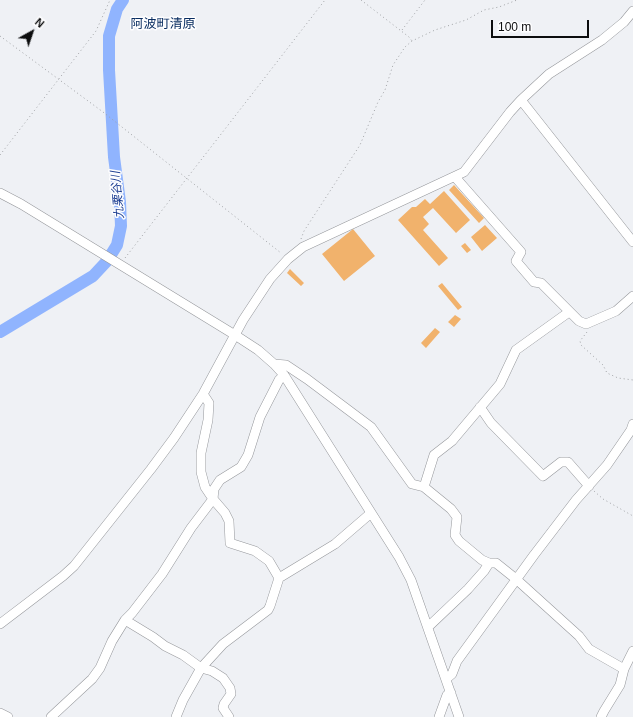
<!DOCTYPE html>
<meta charset="utf-8">
<style>
body{margin:0}
#map{position:relative;width:633px;height:717px;overflow:hidden;background:#eff1f5;font-family:Arial,sans-serif}
canvas{display:block}
.north{position:absolute;left:12px;top:12px;width:40px;height:40px;-webkit-text-stroke:3px #fefeff;paint-order:stroke;rotate:40deg;font-size:11px;font-weight:700;line-height:16px;text-align:center;color:#0c0d0e}
.north::after{content:'';display:block;margin:auto;width:14px;height:18px;background:#0c0d0e;clip-path:polygon(50% 0,100% 100%,50% 72%,0 100%)}
.scale{position:absolute;left:491px;top:20px;width:98px;height:18px;box-sizing:border-box;border:2px solid #0c0d0e;border-top:0;padding-left:5px;font-size:12px;line-height:14px;white-space:nowrap;color:#0c0d0e;-webkit-text-stroke:3px #fefeff;paint-order:stroke}
</style>
<div id="map">
<canvas width="633" height="717"></canvas>
<div class="north">N</div>
<div class="scale">100 m</div>
</div>
<script>
const c = document.querySelector('canvas').getContext('2d');
c.lineJoin = 'round';
const poly = rows => new Path2D(rows.map(r => 'M' + r).join(''));
function strokePath(path, color, width, dash) { c.strokeStyle = color; c.lineWidth = width; c.lineCap = dash ? 'butt' : 'round'; c.setLineDash(dash || []); c.stroke(path); }
function fillPath(path, color) { c.fillStyle = color; c.fill(path, 'evenodd'); }
function drawText(font, color, halo, rows, align = 'center') {
  c.font = font + ' Arial,"Noto Sans JP",sans-serif'; c.lineWidth = 3; c.setLineDash([]); c.textBaseline = 'middle'; c.strokeStyle = halo; c.fillStyle = color; for (const [text, x, y, turn = 0] of rows) {
    c.save(); c.translate(x, y); c.rotate((+turn || 0) * Math.PI / 180); c.textAlign = isNaN(turn) ? turn : align; if (halo) c.strokeText(text, 0, 0); c.fillText(text, 0, 0); c.restore();
  }
}
const river = poly([
 [0,332,93,276,107,261,117,245,121,226,120,202,114,157,109,70,109,36,117,9,123,0]
]);
const building = poly([
 [454,185,484,218,479,223,449,190],
 [444,191,470,220,456,233,433,208,423,217,429,224,423,230,448,258,439,266,398,220,412,207,416,207,425,199,430,204],
 [485,225,497,238,482,251,471,237],
 [353,229,375,256,344,281,322,254],
 [465,243,471,250,467,253,461,246],
 [290,269,304,283,301,286,287,273],
 [442,283,462,307,458,310,438,286],
 [455,315,461,319,454,327,448,322],
 [435,328,440,332,426,348,421,343]
]);
const path = poly([
 [361,0,409,37,412,41],
 [402,30,425,0],
 [0,36,103,112,281,253],
 [0,155,96,31,110,0],
 [301,239,304,231,360,145,378,102,385,90,393,65,405,47,412,41,435,30,466,20,484,10,499,7,517,0],
 [125,258,325,0],
 [587,332,580,341,581,345,603,365,607,373,618,378,633,380],
 [594,491,603,499,633,516]
]);
const minor = poly([
 [521,100,633,242],
 [455,177,521,252,516,261,534,282,541,283,579,321,586,324,616,311,633,296],
 [0,193,21,204,235,335,258,350,274,364,284,375,399,557,411,580,459,717],
 [274,364,286,365,307,379,371,427,412,484,424,487,451,509,457,517,455,535,459,541,482,560,489,563,496,563,516,579,579,636,589,649,624,669],
 [203,394,209,403,208,420,201,453,201,472,205,487,213,499,225,513,229,521,230,543,255,551,269,561,279,578],
 [480,407,491,423,543,476,561,462,568,462,589,486],
 [424,487,434,455,452,441,500,384,516,350,569,312],
 [125,620,153,637,165,646,183,655,201,668,212,671,223,678,230,688,231,694,224,704,223,708,229,717],
 [0,624,63,576,74,566,151,469,174,438,203,394,243,320,270,279,288,259,303,247,464,172,510,112,521,100,549,74,602,40,624,22,633,11],
 [428,627,468,589,484,571,489,563],
 [446,679,452,674,457,661,534,555,576,500,607,465,631,430,633,424],
 [0,713,8,717],
 [51,717,92,679,100,668,112,641,125,620,132,613,162,574,191,528,213,499,214,489,220,480,241,467,248,455,260,417,279,380,284,375],
 [176,717,183,700,201,668,223,644,268,610,270,606,279,578,335,544,371,513],
 [439,717,447,695,451,693],
 [601,717,604,711,620,685,624,669,633,651]
]);
const waterNames = [
 ["九栗谷川",118,195,-95]
];
const quarterNames = [
 ["阿波町清原",163,24]
];
strokePath(river, '#90b4fe', 12);
fillPath(building, '#f1b26c');
strokePath(minor, '#95979b', 10);
strokePath(path, '#9fa1a4', 1, [1, 3]);
strokePath(minor, '#fff', 9);
drawText('italic 12px', '#1d3e92', '#fefeff', waterNames);
drawText('13px', '#082c60', '#fefeff', quarterNames);
</script>
